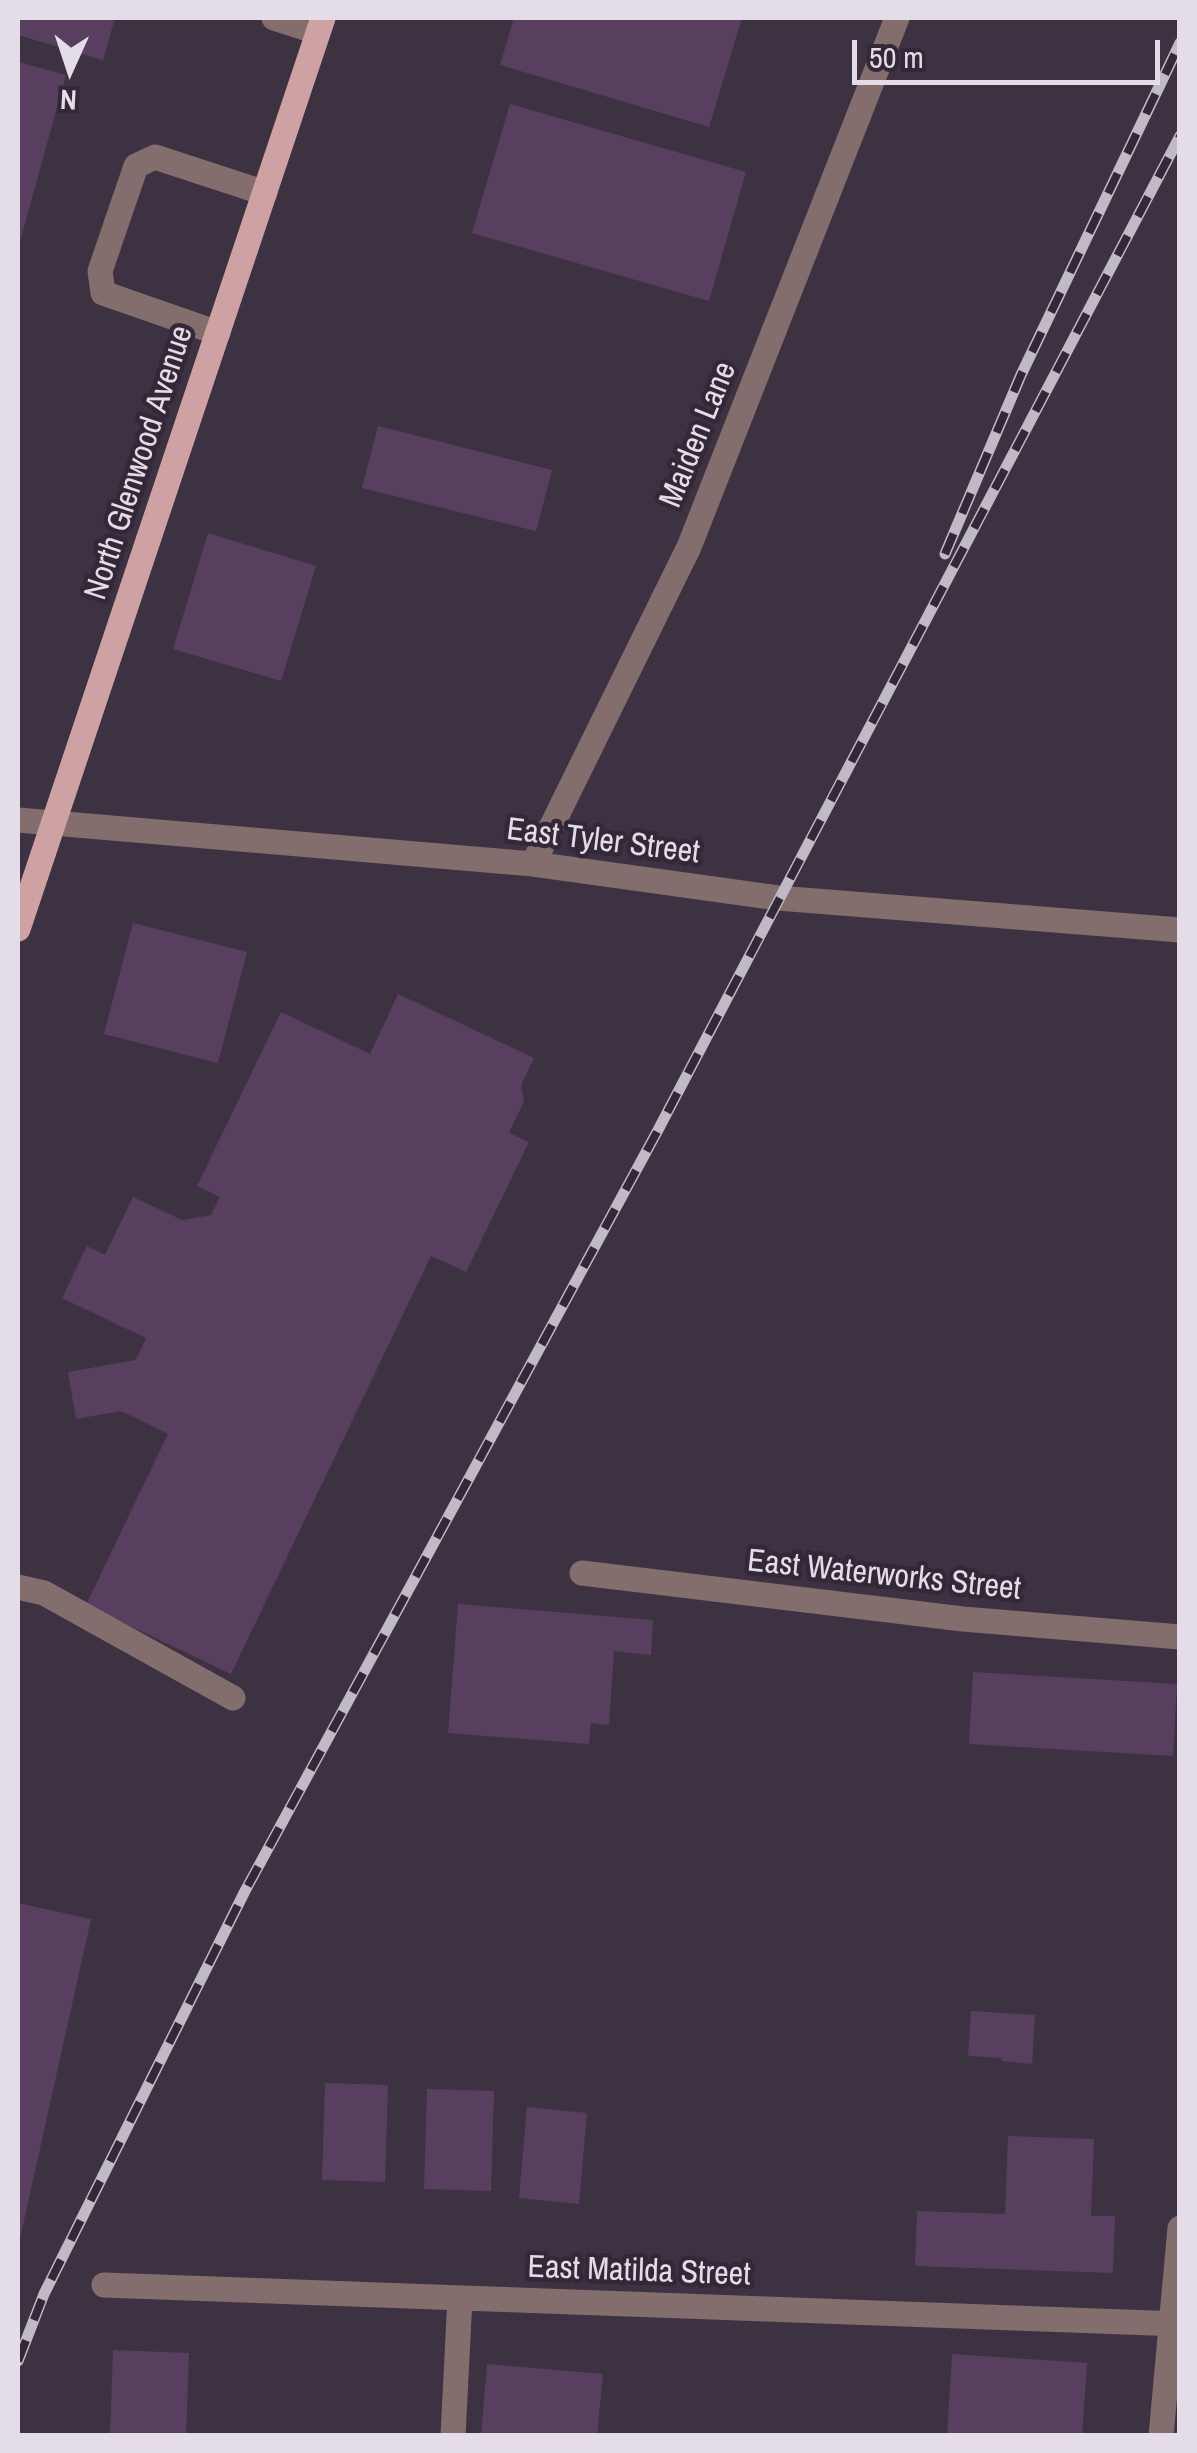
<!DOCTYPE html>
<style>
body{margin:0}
#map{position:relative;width:1197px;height:2453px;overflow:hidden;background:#3d3242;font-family:"Archivo Narrow",sans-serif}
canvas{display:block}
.frame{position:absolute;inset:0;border:20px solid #e4dde7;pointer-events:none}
.north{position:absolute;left:20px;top:20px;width:100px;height:100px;-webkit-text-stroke:8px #332837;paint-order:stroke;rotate:183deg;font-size:28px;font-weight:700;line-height:40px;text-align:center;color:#e4dde7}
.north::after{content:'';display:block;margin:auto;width:35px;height:45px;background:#e4dde7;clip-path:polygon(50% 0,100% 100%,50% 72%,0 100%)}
.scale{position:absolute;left:852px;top:40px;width:308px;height:45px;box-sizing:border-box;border:5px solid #e4dde7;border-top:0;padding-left:12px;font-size:30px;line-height:35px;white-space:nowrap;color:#e4dde7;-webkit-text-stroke:8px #332837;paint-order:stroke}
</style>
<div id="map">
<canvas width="1197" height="2453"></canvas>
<div class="frame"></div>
<div class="north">N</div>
<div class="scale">50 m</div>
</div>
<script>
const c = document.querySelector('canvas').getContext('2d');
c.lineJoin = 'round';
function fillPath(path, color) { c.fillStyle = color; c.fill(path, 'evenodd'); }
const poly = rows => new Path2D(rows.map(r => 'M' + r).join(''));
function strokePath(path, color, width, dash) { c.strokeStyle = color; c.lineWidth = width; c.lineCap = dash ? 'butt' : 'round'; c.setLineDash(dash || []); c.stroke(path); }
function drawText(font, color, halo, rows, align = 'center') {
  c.font = font + ' "Archivo Narrow",sans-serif'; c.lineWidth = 9; c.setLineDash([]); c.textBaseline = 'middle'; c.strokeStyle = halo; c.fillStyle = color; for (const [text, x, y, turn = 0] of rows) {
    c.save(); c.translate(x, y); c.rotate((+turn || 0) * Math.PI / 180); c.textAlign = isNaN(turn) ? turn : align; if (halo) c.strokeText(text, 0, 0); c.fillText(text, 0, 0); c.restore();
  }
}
const building = poly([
 [18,18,115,18,103,60,18,35],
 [514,18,742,18,709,127,500,65],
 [18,62,66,75,19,245,18,245],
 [510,104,746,172,709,301,472,233],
 [378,426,552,470,536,531,362,488],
 [208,533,316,566,281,681,173,649],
 [133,923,247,952,218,1063,104,1034],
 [398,994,534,1058,521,1085,524,1101,509,1133,529,1142,466,1272,431,1256,231,1674,86,1605,168,1434,121,1411,76,1419,68,1372,136,1360,146,1338,62,1298,87,1246,105,1255,133,1197,182,1220,211,1215,220,1197,197,1186,281,1012,370,1054],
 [458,1604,653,1620,651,1655,614,1651,609,1725,591,1723,589,1744,448,1733],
 [973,1672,1177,1684,1173,1756,969,1744],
 [18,1903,91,1919,19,2243,18,2243],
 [971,2011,1035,2015,1032,2064,1002,2061,1002,2058,968,2056],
 [325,2083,388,2085,385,2182,322,2180],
 [427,2089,494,2091,491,2191,424,2189],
 [527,2107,587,2113,579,2204,519,2198],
 [1008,2136,1094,2139,1091,2216,1115,2216,1113,2273,915,2266,917,2211,1005,2214],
 [113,2350,189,2353,186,2436,110,2436],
 [952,2354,1087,2363,1082,2436,947,2436],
 [487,2364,603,2374,597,2436,481,2436]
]);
const minor = poly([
 [274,18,318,32],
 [218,333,103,293,100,271,136,166,155,157,265,193],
 [18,820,533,864,778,898,1180,930],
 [533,864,689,547,897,18],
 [582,1573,963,1619,1180,1637],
 [18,1587,44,1593,233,1698],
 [104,2285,1180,2324],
 [453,2436,460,2298],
 [1161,2436,1180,2228]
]);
const major = poly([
 [18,929,323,18]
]);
const rail = poly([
 [945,554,1021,375,1180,43],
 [18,2361,44,2294,245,1891,658,1130,1180,136]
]);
const streetNames = [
 ["Maiden Lane",699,435,-68],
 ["North Glenwood Avenue",140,463,-72],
 ["East Tyler Street",603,842,7],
 ["East Waterworks Street",884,1576,6],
 ["East Matilda Street",639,2272,2]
];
fillPath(building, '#593f5f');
strokePath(minor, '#836d6d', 25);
strokePath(major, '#cea2a2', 25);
strokePath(rail, '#c1b9c5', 11);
strokePath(rail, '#332837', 8, [22]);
drawText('32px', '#e4dde7', '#332837', streetNames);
</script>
